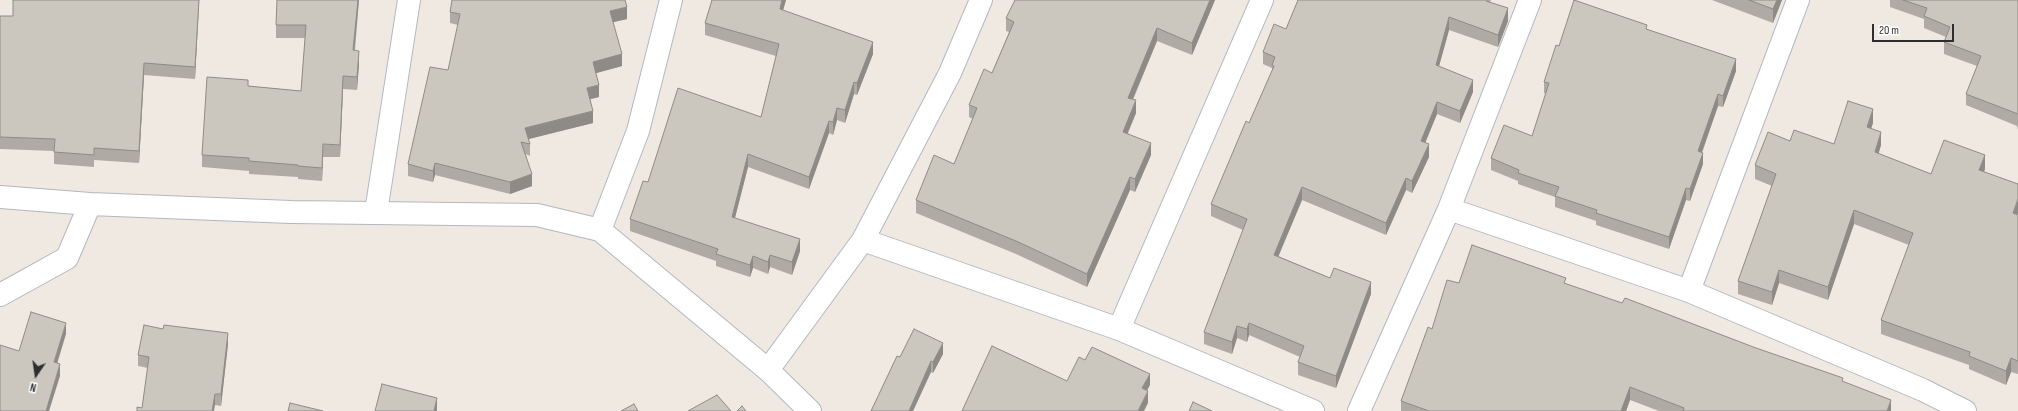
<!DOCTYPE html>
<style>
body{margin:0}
#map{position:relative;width:2018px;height:411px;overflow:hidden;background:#efe9e1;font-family:"Sofia Sans Condensed",sans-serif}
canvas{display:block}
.north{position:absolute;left:16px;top:355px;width:40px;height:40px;-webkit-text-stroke:3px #fff;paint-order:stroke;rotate:193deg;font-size:11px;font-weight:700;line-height:16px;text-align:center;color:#2e2e2e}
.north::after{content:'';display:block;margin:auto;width:14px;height:18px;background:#2e2e2e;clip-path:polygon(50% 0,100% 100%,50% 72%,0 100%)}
.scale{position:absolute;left:1872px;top:24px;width:82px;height:18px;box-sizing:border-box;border:2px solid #2e2e2e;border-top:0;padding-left:5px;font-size:12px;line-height:14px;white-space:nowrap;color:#2e2e2e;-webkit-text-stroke:3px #fff;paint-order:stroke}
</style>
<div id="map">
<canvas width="2018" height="411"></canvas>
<div class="north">N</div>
<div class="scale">20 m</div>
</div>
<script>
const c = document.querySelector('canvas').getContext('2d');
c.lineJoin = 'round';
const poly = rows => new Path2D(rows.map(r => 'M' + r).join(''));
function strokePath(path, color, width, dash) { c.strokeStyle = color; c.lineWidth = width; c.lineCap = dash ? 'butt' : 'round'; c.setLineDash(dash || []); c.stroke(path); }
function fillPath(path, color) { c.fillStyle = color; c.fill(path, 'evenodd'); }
const minor = poly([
 [0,197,90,204,291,212,537,215,600,230,768,370,810,411],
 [1449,209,1530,0],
 [376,212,409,0],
 [600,230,638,131,671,0],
 [863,240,950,73,981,0],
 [1689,291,1798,0],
 [0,295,67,258,90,204],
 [1119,329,1262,0],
 [768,370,863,240,1119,329,1313,411],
 [1359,411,1449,209,1689,291,1923,390,1965,411]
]);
const wall = poly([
 [199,0,195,79,144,75,139,163,94,160,94,167,54,164,54,151,0,149,0,16,13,16],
 [359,0,355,51,359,64,357,90,343,89,340,157,323,157,322,181,298,179,298,177,249,174,249,171,202,167,202,155,248,86,301,91,305,38,276,38,276,25],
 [712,0,786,0,783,10,873,54,857,95,854,94,845,123,837,120,833,135,829,133,809,189,748,167,735,218,800,251,792,275,770,267,768,274,753,268,750,277,716,266,716,261,630,231,630,219,648,182,761,117,776,56,705,35,705,23],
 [1215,0,1192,55,1157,41,1133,100,1136,113,1128,133,1151,155,1135,192,1130,190,1087,287,1016,254,916,213,916,200,954,164,973,119,969,117,969,105,992,73,1009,32,1006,31,1006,18],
 [1298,0,1491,0,1490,2,1508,21,1498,47,1449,30,1439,66,1473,92,1460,123,1437,114,1425,143,1429,157,1412,193,1406,190,1386,235,1302,200,1278,256,1330,278,1371,294,1336,388,1298,375,1298,362,1300,357,1249,335,1247,342,1237,338,1232,354,1204,344,1204,332,1243,230,1211,216,1211,204,1249,123,1272,71,1272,68,1263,64,1263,52,1286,29],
 [1712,0,1782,0,1773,23],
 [1890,0,2018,0,2018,130,2017,126,1966,105,1966,94,1977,66,1944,54,1944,42,1946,37,1924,28,1924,19,1890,7],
 [450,12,627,19,613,22,622,66,596,73,599,97,590,99,593,123,528,139,530,144,530,156,526,154,532,186,510,194,435,175,433,182,408,176,408,164,448,70,458,25,450,23],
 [1647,29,1736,71,1723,107,1718,106,1702,153,1703,164,1690,201,1686,200,1669,249,1596,225,1596,221,1555,207,1555,197,1518,184,1518,181,1491,170,1491,158,1532,136,1546,94,1544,93,1544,82,1559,46],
 [1873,123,1871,128,1881,145,1878,154,1931,174,1985,169,1984,171,2018,215,2018,374,2011,372,2006,385,1969,369,1969,365,1881,334,1881,320,1909,245,1854,224,1828,300,1779,283,1772,305,1738,294,1738,281,1772,186,1755,179,1755,165,1790,141,1834,144],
 [1459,283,1566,284,1843,382,1891,411,1659,411,1630,400,1626,411,1401,411,1401,401,1432,329],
 [228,344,221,406,215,405,142,408,148,368,138,366,138,355],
 [943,354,933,373,931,372,913,411,871,411,900,357]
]);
const shadedWall = poly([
 [199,0,199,4,195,79,195,67],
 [358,0,359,0,353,63,353,50],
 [782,0,786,0,780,21,780,9],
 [1210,0,1215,0,1192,55,1192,43],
 [1777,0,1782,0,1773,23,1773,9],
 [627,7,627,19,610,23,610,11],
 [1508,8,1508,21,1498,47,1498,35],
 [1449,17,1449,30,1436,77,1436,65],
 [1157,28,1157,41,1128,110,1128,98],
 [873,42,873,54,857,95,857,83],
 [359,51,359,64,357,90,357,77],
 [622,54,622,66,593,74,593,62],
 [1736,59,1736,71,1723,107,1723,96],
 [144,63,144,75,139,163,139,151],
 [343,76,343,89,340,157,340,145],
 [1473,80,1473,92,1460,123,1460,111],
 [854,82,854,94,845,123,845,110],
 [599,85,599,97,587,100,587,88],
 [1718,94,1718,106,1698,163,1698,151],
 [1136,100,1136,113,1123,144,1123,132],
 [1437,102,1437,114,1421,153,1421,141],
 [837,108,837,120,833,135,833,122],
 [1873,109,1873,123,1867,141,1867,127],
 [593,111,593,123,525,140,525,128],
 [829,121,829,133,809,189,809,177],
 [1881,132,1881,145,1875,166,1875,152],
 [1151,143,1151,155,1135,192,1135,179],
 [323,144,323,157,322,181,322,168],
 [1429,144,1429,157,1412,193,1412,181],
 [1703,153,1703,164,1690,201,1690,189],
 [748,154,748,167,732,229,732,217],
 [1985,155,1985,169,1979,183,1979,170],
 [435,163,435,175,433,182,433,171],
 [532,174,532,186,510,194,510,182],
 [1130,177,1130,190,1087,287,1087,274],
 [1406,178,1406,190,1386,235,1386,223],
 [1302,187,1302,200,1274,267,1274,255],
 [1686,188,1686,200,1669,249,1669,237],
 [2018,199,2018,213,2013,226,2013,213],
 [1854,210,1854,224,1828,300,1828,287],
 [800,239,800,251,792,275,792,262],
 [770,255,770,267,768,274,768,262],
 [753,256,753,268,750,277,750,265],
 [1779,270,1779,283,1772,305,1772,292],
 [1371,282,1371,294,1336,388,1336,376],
 [66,323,66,334,54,374,54,362],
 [1249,323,1249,335,1247,342,1247,329],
 [1237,326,1237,338,1232,354,1232,342],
 [228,333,228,344,221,406,221,394],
 [943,343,943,354,933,373,933,362],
 [2011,358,2011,372,2006,385,2006,371],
 [931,361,931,372,913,411,909,411],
 [60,364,60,376,49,411,46,411],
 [1150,374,1150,385,1142,400,1142,388],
 [1630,387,1630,400,1626,411,1621,411],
 [1148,391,1148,403,1144,411,1138,411],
 [215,394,215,405,214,411,212,411],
 [437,398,437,411,434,411],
 [1891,400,1891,411,1887,411]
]);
const building = poly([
 [13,0,199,0,195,67,144,63,139,151,94,148,94,155,54,152,55,139,0,137,0,16,13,16,13,0],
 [277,0,358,0,353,50,359,51,357,77,343,76,340,145,323,144,322,168,298,166,298,165,249,161,249,158,202,155,207,77,248,80,248,86,301,91,306,25,276,25,277,0],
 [452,0,625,0,627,7,610,11,622,54,593,62,599,85,587,88,593,111,525,128,530,144,521,142,532,174,510,182,435,163,433,171,408,164,430,67,448,70,460,14,450,12,452,0],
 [712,0,782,0,780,9,873,42,857,83,854,82,845,110,837,108,833,122,829,121,809,177,748,154,732,217,800,239,792,262,770,255,768,262,753,256,750,265,716,254,718,249,630,219,643,181,648,182,678,88,761,117,779,44,705,23,712,0],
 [1015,0,1210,0,1192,43,1157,28,1128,98,1136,100,1123,132,1151,143,1135,179,1130,177,1087,274,1016,241,916,200,934,155,954,164,977,108,969,105,984,69,992,73,1014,22,1006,18,1015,0],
 [1298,0,1487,0,1486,1,1508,8,1498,35,1449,17,1436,65,1473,80,1460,111,1437,102,1421,141,1429,144,1412,181,1406,178,1386,223,1302,187,1274,255,1330,278,1334,268,1371,282,1336,376,1298,362,1304,346,1249,323,1247,329,1237,326,1232,342,1204,332,1247,219,1211,204,1246,121,1249,123,1274,66,1272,65,1275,57,1263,52,1274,24,1286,29,1298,0],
 [1574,0,1647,25,1646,29,1736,59,1723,96,1718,94,1698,151,1703,153,1690,189,1686,188,1669,237,1596,213,1597,210,1555,196,1559,187,1518,173,1519,170,1491,158,1504,125,1532,136,1549,83,1544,82,1556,45,1559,46,1574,0],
 [1749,0,1777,0,1773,9,1749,0],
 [1903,0,2018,0,2018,114,1966,94,1981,56,1944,42,1950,27,1924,16,1927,8,1903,0],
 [1848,101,1873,109,1867,127,1881,132,1875,152,1931,174,1944,140,1985,155,1979,170,2018,184,2018,199,2013,213,2018,215,2018,361,2011,358,2006,371,1969,356,1970,352,1881,320,1913,233,1854,210,1828,287,1779,270,1772,292,1738,281,1776,174,1755,165,1768,132,1790,141,1794,130,1834,144,1848,101],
 [1472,245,1566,278,1564,283,1622,303,1625,298,1756,348,1843,378,1842,381,1891,400,1887,411,1683,411,1684,408,1630,387,1621,411,1429,411,1401,401,1428,327,1432,329,1447,280,1459,283,1472,245],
 [31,312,66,323,54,362,60,364,46,411,0,411,0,345,19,351,31,312],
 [144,325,163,329,164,325,228,333,221,394,215,394,212,411,137,411,137,407,142,408,149,357,138,355,144,325],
 [914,329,943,343,933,362,931,361,909,411,871,411,897,356,900,357,914,329],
 [992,346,1067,381,1079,357,1085,360,1092,347,1150,374,1142,388,1148,391,1138,411,962,411,992,346],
 [382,384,437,398,434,411,375,411,382,384],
 [717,395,731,411,688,411,717,395],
 [1193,402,1212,411,1189,411,1193,402],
 [290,403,323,411,288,411,290,403],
 [634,404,638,411,621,411,634,404],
 [742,406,746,411,737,411,742,406]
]);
strokePath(minor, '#b4b7c1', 24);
strokePath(minor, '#fff', 22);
fillPath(wall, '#afaba4');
fillPath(shadedWall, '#8e8b86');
fillPath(building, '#cbc7bf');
strokePath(building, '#8e8b86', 1);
</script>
